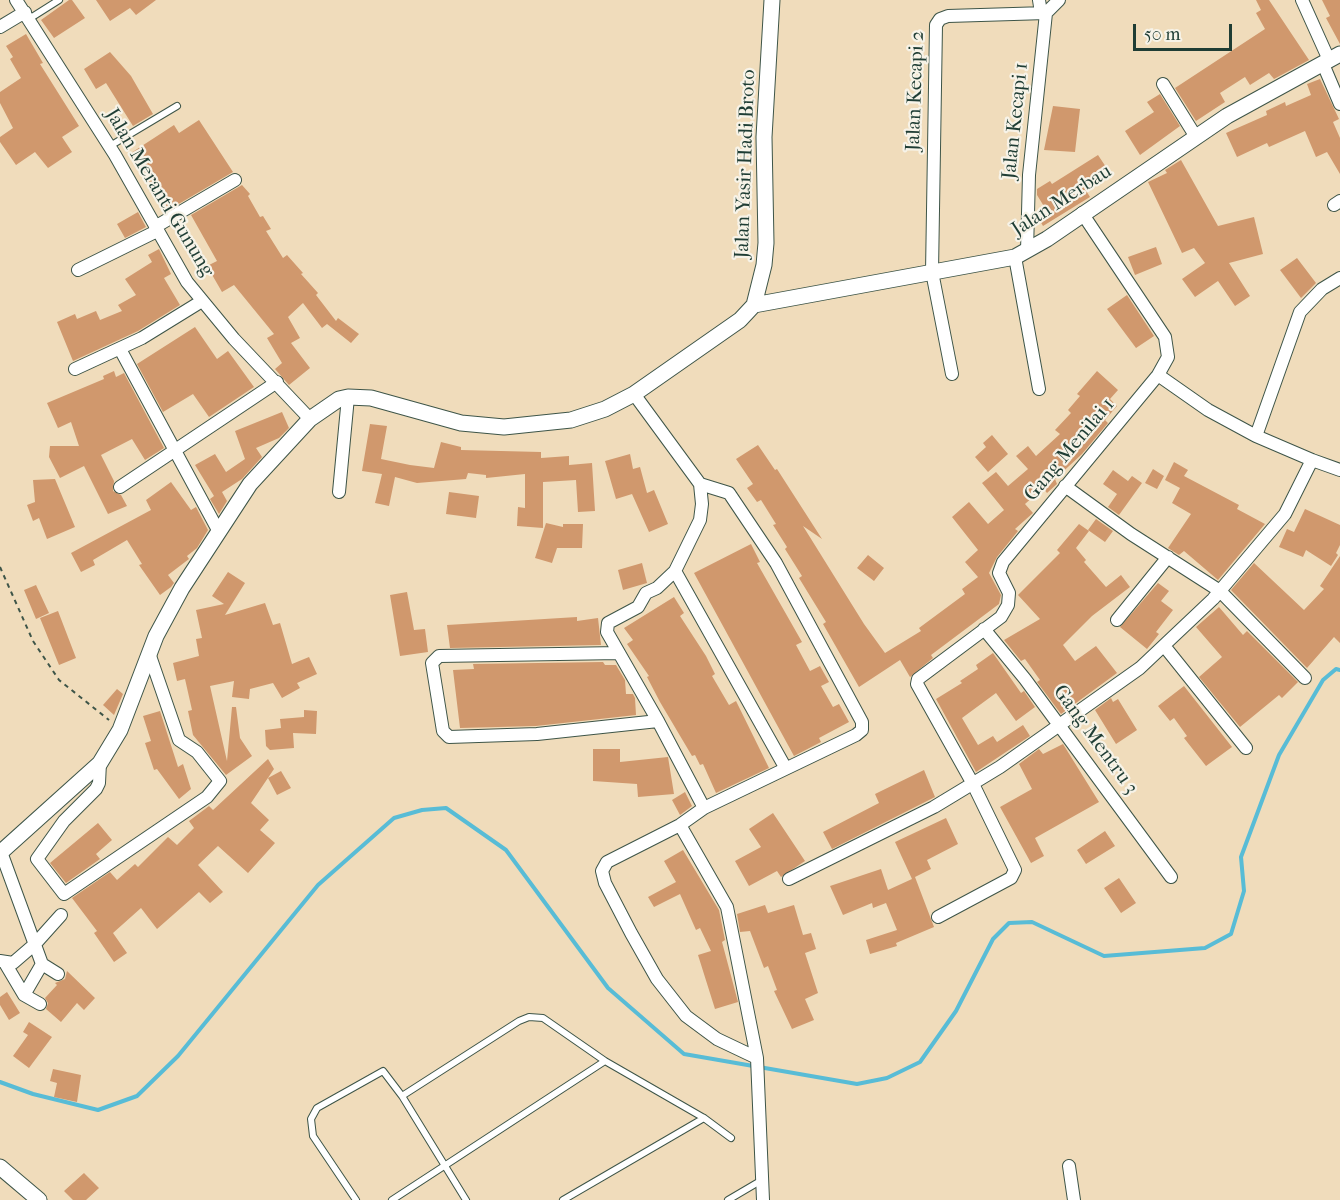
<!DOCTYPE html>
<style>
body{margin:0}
#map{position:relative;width:1340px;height:1200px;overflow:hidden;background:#f0dcbb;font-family:"IM FELL French Canon",serif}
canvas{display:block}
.scale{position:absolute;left:1133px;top:24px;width:99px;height:27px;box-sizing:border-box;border:3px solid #1f3d34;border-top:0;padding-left:8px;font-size:18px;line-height:21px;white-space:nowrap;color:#1f3d34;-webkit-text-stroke:4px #f7f3e8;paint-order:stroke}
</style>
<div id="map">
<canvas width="1340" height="1200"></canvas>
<div class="scale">50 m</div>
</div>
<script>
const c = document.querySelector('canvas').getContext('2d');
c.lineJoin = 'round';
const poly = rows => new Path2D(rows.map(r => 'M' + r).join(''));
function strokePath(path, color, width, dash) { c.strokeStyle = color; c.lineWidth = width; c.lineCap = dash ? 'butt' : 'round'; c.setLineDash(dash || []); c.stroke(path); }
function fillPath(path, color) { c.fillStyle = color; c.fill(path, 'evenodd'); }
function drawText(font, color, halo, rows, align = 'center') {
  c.font = font + ' "IM FELL French Canon",serif'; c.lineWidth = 4.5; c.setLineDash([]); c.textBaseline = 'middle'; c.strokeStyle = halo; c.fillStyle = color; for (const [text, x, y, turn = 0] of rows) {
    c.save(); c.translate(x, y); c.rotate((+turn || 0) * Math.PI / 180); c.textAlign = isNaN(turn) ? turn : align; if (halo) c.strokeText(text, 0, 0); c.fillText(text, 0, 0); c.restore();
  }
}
const stream = poly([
 [0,1082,33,1094,98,1110,137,1096,178,1056,318,885,394,818,422,810,446,808,506,850,608,988,684,1054,857,1084,887,1078,920,1062,956,1011,993,939,1009,923,1032,922,1104,956,1205,948,1231,934,1244,891,1241,857,1279,755,1323,680,1336,669,1340,670]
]);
const building = poly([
 [69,0,72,0,85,18,54,38,41,20],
 [96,0,156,0,136,15,130,8,110,21],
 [1256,0,1269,0,1309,60,1274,79,1269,73,1250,85,1245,77,1220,93,1225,102,1196,121,1175,88,1265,29,1256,13,1261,10],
 [1322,0,1340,0,1340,44,1326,18,1330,16],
 [26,34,43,63,40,64,79,126,62,137,72,152,48,168,35,152,16,165,0,142,0,137,13,128,0,103,0,92,21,78,10,59,13,57,6,46],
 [110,52,131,76,153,114,133,126,106,83,96,89,84,69],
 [1320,79,1339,119,1333,122,1340,138,1340,174,1327,152,1316,157,1305,131,1269,147,1267,143,1237,157,1226,133,1267,115,1266,111,1285,102,1286,106,1311,95,1307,84],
 [1160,94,1180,126,1140,155,1125,131,1154,112,1147,102],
 [1053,106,1080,109,1075,152,1044,150],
 [199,120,233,172,165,212,131,153,174,125,179,133],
 [1098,155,1110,173,1085,189,1090,197,1043,226,1036,214,1045,208,1037,195,1037,189,1050,181,1052,184],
 [1181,160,1218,226,1254,217,1263,254,1229,263,1250,296,1235,306,1218,281,1195,297,1182,279,1205,263,1194,248,1182,253,1148,182,1167,173,1165,170],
 [242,185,250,194,248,196,260,217,263,216,271,229,266,231,283,258,287,255,303,273,301,274,318,293,316,295,336,321,338,318,359,334,351,343,327,324,322,328,303,303,288,317,300,338,291,343,310,368,289,385,275,369,282,363,267,338,274,334,234,285,222,292,207,266,217,261,191,215],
 [138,212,146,227,125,238,117,224],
 [1156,247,1162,264,1135,275,1128,257],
 [159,249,171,274,164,278,180,305,138,331,73,361,57,322,75,314,77,319,96,311,100,320,122,311,118,305,136,295,125,279,152,262,148,255],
 [1297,258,1316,283,1301,298,1280,270],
 [1127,295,1154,336,1136,348,1107,309],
 [195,327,217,359,228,351,254,387,209,417,193,394,163,412,137,364],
 [114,371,116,377,124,373,164,448,145,460,132,439,101,455,114,481,113,491,121,495,127,506,108,514,84,466,60,478,49,457,50,446,79,446,71,422,58,428,47,403,104,379,103,376],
 [1097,371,1118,390,1110,399,1117,406,1105,420,1108,423,1082,454,1055,479,1057,484,1047,493,1043,488,1025,504,1033,513,1015,529,1018,531,997,557,989,573,1001,595,999,604,931,655,933,658,910,677,900,660,859,687,823,624,826,622,799,578,802,576,785,549,787,547,773,525,776,524,761,500,757,502,747,488,753,484,736,459,758,445,775,470,777,469,822,539,803,526,864,624,885,653,921,631,919,628,965,594,962,589,978,577,965,562,978,550,952,517,969,502,988,524,1004,510,982,483,996,472,1008,486,1028,469,1016,456,1028,446,1036,456,1060,434,1055,430,1071,413,1068,410,1080,396,1077,394],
 [282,412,289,428,279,438,256,448,262,457,242,479,222,492,227,501,219,514,210,499,214,496,195,465,215,454,226,472,245,459,235,431],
 [370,424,387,426,381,459,410,465,434,468,441,442,461,447,461,450,541,452,541,458,569,456,569,465,592,463,595,511,578,512,576,480,543,482,543,528,517,526,518,507,525,508,525,474,486,478,486,475,468,473,466,479,417,483,395,477,389,506,375,503,382,474,362,471],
 [992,435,1008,454,988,472,975,457,986,447,983,443],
 [630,454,633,469,640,467,647,493,654,490,668,524,649,532,632,494,616,499,605,461],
 [1174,462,1188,470,1184,476,1239,505,1237,509,1265,524,1218,580,1184,551,1179,555,1168,548,1191,514,1172,503,1180,488,1165,480],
 [1153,469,1164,476,1157,489,1145,483],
 [1113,470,1128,481,1132,476,1142,483,1119,515,1108,507,1117,494,1103,484],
 [55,479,75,527,47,539,39,518,33,521,27,505,35,502,33,480],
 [171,482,191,510,196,507,208,530,197,548,187,556,189,559,168,575,174,583,171,587,160,595,139,565,142,564,127,540,93,560,95,565,81,572,71,553,151,510,146,500],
 [449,492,479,496,476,518,446,514],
 [1305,509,1340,525,1340,545,1336,553,1338,555,1331,566,1306,550,1303,557,1279,547,1287,529,1294,532],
 [1096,519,1113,531,1105,542,1088,530],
 [546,523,563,527,563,524,583,524,582,548,557,548,552,563,535,558],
 [1079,524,1089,531,1076,548,1086,560,1084,562,1106,587,1121,575,1130,587,1092,616,1063,645,1075,661,1096,646,1117,673,1061,714,1037,682,1040,680,1025,659,1021,661,1004,640,1040,619,1018,595,1060,553,1057,550],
 [751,544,760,562,757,563,802,642,796,645,810,671,820,666,829,682,821,686,833,707,839,704,849,722,819,738,821,742,794,756,694,573],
 [868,555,884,568,874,581,857,568],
 [1340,556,1340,643,1334,637,1307,668,1231,590,1254,563,1304,610,1324,589,1320,586],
 [642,563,647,583,623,590,618,570],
 [228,572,245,583,225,615,265,603,273,625,280,623,292,664,309,657,317,674,297,683,300,688,282,698,273,683,250,689,249,699,232,697,234,681,210,686,227,761,232,707,236,707,240,738,252,756,226,775,193,735,188,711,192,710,185,679,177,681,173,663,199,656,196,639,202,638,196,610,224,604,212,596],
 [1158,583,1169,591,1161,601,1173,610,1156,632,1159,634,1147,649,1120,627],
 [36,585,49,613,36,619,24,590],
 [407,592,414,630,425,629,428,652,400,656,390,595],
 [674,597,684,613,680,616,706,656,715,674,712,676,729,705,736,701,769,768,716,793,703,764,700,765,695,755,692,756,660,702,647,677,649,676,627,644,633,640,624,628],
 [1219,607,1243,635,1247,631,1298,682,1282,698,1279,695,1240,727,1199,677,1222,657,1196,627],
 [58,611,76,658,59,665,40,618],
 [577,617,577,621,598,618,601,645,450,648,447,625],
 [993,653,1021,693,1024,691,1035,707,1016,721,996,693,962,718,978,745,993,736,997,742,1023,725,1030,736,976,772,936,699,962,683,960,681,978,669,976,665],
 [603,662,605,665,616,665,625,680,626,694,633,694,635,698,636,715,536,726,460,728,453,670,474,669,473,664],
 [1184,686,1232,747,1206,766,1184,738,1187,736,1174,718,1170,721,1158,706],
 [117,689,123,694,114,715,103,705],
 [1111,698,1113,702,1118,699,1137,730,1116,744,1095,710],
 [304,710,317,711,316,734,293,733,294,748,270,750,266,746,265,730,281,728,280,719,304,717],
 [160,711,178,767,183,764,191,789,179,799,157,769,154,770,145,743,151,741,143,716],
 [1063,744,1099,802,1035,838,1044,856,1031,863,1000,807,1032,789,1019,764,1039,749,1043,754],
 [593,749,620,749,620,762,668,757,674,794,638,797,637,784,593,781],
 [268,759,274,769,251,803,269,820,260,830,275,843,248,873,218,846,198,865,223,892,210,903,199,892,157,929,141,908,113,933,127,953,114,962,94,933,97,931,72,898,110,872,117,880,135,864,138,867,168,837,177,845,194,828,189,821,209,806,213,810],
 [924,770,935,797,832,849,823,832,879,803,875,794],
 [281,771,291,788,277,795,268,778],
 [685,792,692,806,680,815,672,800],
 [773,813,805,861,781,877,777,871,749,886,735,861,761,847,749,829],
 [946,818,958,844,927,860,931,869,915,877,934,927,896,943,897,946,870,954,866,940,897,930,886,903,873,908,872,903,843,915,830,886,881,869,888,890,912,879,895,842],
 [98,823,112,840,96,854,100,859,66,883,50,863],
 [1105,831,1115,846,1086,864,1077,850],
 [683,850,719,910,725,940,722,942,738,1002,715,1009,698,955,711,951,700,928,696,930,680,894,654,907,648,897,676,882,664,861],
 [1119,878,1136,903,1121,913,1104,888],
 [765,905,768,913,794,905,803,935,811,933,816,949,805,953,818,993,805,999,814,1020,792,1029,774,991,777,990,768,966,764,968,750,931,740,932,737,914],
 [67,971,95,998,84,1010,77,1003,61,1022,46,1009,48,1003,45,998,57,985,55,983,65,979],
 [7,992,20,1013,9,1020,0,1005,0,997],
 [29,1022,52,1037,29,1068,13,1056,28,1035,23,1032],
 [53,1069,81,1075,77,1102,54,1097,57,1083,50,1081],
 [84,1173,99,1188,86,1200,73,1200,64,1191]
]);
const path = poly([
 [0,567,33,641,59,680,109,720]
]);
const service = poly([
 [29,19,59,0],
 [110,146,177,106],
 [402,1096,519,1021,529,1017,543,1018,605,1061,704,1118,731,1138],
 [356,1200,313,1136,311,1119,317,1108,383,1071,402,1096,466,1200],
 [392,1200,605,1061],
 [563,1200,704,1118],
 [728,1200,762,1180]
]);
const minor = poly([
 [16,0,115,155,187,282,234,339,310,419],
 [1039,0,1041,13],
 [1302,0,1329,60],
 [0,27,25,12],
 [1323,64,1340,104],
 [1163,84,1196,137],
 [1334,205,1340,201],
 [155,227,235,180],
 [1027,251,1029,175,1046,13,1059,0],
 [1015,257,1039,389],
 [78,270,157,231],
 [120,349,219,532],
 [75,369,142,338,202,301],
 [952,374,932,272,936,25,940,19,948,16,1046,13],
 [1158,375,1208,410,1256,436],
 [634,394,700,484],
 [1312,460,1340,470],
 [1065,486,1131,534,1220,591,1305,678],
 [120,487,277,382],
 [339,492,348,397],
 [675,571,785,767],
 [1117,620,1168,557],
 [984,629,1025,679,1171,877],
 [1165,647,1246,748],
 [619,653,439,656,432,663,443,731,449,737,537,734,658,721],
 [100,763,99,783,96,789,64,821,37,859,64,894,207,797,220,781,197,752,179,740,150,656],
 [704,808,658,721,607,632,608,623,638,607,646,593,657,588,675,571,700,520,702,504,700,484,729,493,776,563,862,722,862,730,856,735,704,808,680,825,607,862,602,871,605,883,631,933,657,979,686,1016,717,1039,757,1058],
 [680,825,727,907,757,1058,763,1200],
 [1,852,42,964,58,974],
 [789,879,934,807,1000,767,1140,668,1213,599,1285,514,1312,460,1256,436,1300,312,1322,289,1340,278],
 [938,917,1011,878,1015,870,973,784,917,684,918,679,1001,617,1008,605,1009,593,999,573,1003,562,1158,375,1168,357,1165,337,1082,213],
 [0,961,13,963,35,944,61,915],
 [5,963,24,995,40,1004],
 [24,995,42,964],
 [1069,1166,1074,1200]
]);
const tertiary = poly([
 [754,305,1015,257,1047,239,1227,116,1340,54],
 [0,853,100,763,120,730,156,636,182,588,250,484,310,419,339,399,348,397,371,398,461,423,504,427,571,420,605,409,634,394,740,320,754,305,764,265,766,243,764,137,772,0],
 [0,1167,39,1200]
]);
const streetNames = [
 ["Jalan Kecapi 2",916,91,-88],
 ["Jalan Kecapi 1",1016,121,-84],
 ["Jalan Yasir Hadi Broto",746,164,-88],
 ["Jalan Meranti Gunung",159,193,59],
 ["Jalan Merbau",1062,201,-33],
 ["Gang Menilai 1",1070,450,-50],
 ["Gang Mentru 3",1095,740,54]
];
strokePath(stream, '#58bcd6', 4);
fillPath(building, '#d0986d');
strokePath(service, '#3e5548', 8);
strokePath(minor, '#3e5548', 14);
strokePath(tertiary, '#3e5548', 17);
strokePath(path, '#3e5548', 2, [4.5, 4.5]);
strokePath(service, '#fff', 6);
strokePath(minor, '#fff', 12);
strokePath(tertiary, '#fff', 15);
drawText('20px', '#1f3d34', '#f7f3e8', streetNames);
</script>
